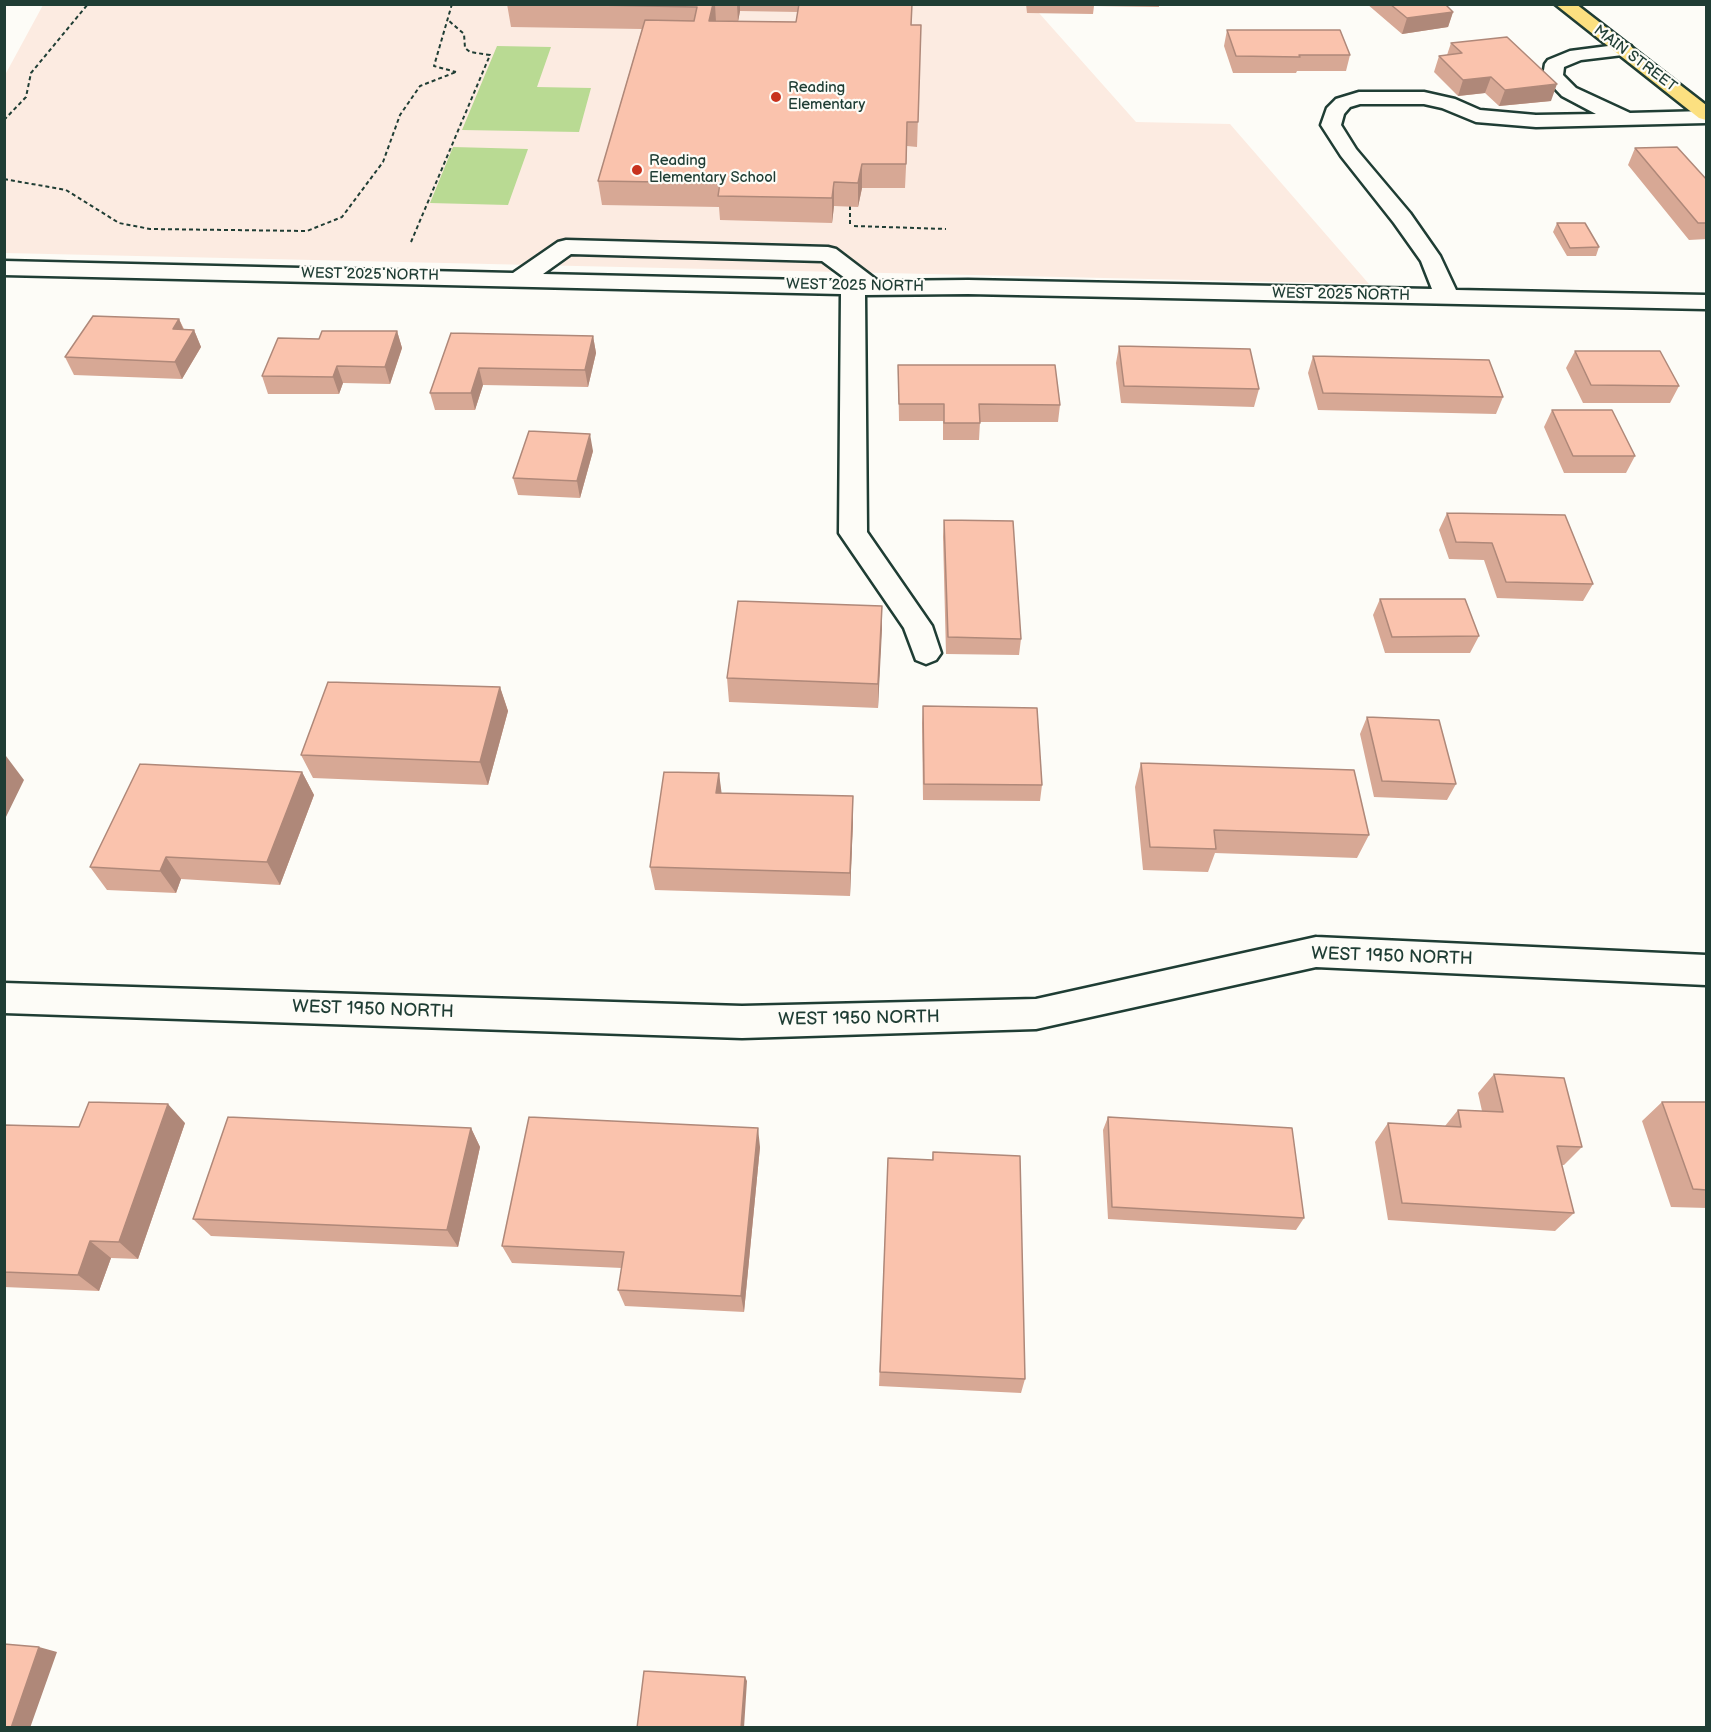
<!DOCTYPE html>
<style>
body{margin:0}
#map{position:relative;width:1711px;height:1732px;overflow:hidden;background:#fdfcf7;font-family:"Balsamiq Sans",sans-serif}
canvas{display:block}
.frame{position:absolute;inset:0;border:6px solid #1f3d34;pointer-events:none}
</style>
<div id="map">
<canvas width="1711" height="1732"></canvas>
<div class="frame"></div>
</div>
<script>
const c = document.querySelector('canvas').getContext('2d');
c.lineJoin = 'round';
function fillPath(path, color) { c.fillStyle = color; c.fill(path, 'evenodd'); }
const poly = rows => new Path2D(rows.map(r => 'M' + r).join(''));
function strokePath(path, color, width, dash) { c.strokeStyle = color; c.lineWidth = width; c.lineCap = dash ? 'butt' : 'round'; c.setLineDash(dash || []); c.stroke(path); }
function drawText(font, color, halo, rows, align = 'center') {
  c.font = font + ' "Balsamiq Sans",sans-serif'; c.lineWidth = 4.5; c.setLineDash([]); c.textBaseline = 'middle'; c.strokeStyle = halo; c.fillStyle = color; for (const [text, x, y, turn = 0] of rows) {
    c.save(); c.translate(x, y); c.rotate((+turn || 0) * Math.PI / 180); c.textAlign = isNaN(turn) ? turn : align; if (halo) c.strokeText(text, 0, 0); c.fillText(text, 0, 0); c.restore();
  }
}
const built = poly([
 [1031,4,1136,122,1230,124,1369,284,5,253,5,75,43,5]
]);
const green = poly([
 [497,46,551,47,537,87,591,88,579,132,462,130],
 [453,147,528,149,508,205,430,203]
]);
const path = poly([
 [452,4,434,66,456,72],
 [4,120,26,97,31,73,88,4],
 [4,179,66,190,119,223,150,229,307,231,342,217,383,162,400,115,420,86,456,72],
 [850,206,850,226],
 [854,226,946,229],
 [411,242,490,55,470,52,465,48,464,34,448,20]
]);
const minor = poly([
 [1624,44,1631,46,1633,50,1631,54,1581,60,1564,67,1563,75,1576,88,1630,113,1706,111,1706,123,1536,127,1476,122,1442,108,1424,104,1360,104,1350,107,1344,114,1341,125,1356,149,1410,213,1440,256,1456,290,1706,295,1706,309,968,294,865,295,867,532,932,626,941,653,936,660,926,664,916,660,904,628,839,533,841,294,4,275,4,261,513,273,558,242,566,240,828,247,836,249,878,281,968,280,1432,289,1421,261,1394,223,1341,156,1321,125,1327,108,1336,99,1359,92,1424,92,1455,99,1480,110,1536,115,1596,114,1562,96,1543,76,1545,64,1548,60,1570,51,1624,44],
 [571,254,822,261,849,281,543,274,571,254],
 [1316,937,1706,955,1706,985,1316,967,1036,1029,742,1038,4,1013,4,983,742,1006,1036,999,1316,937]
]);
const major = poly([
 [1555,4,1576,4,1706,105,1706,120,1699,118,1555,4]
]);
const wall = poly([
 [507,4,912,4,911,25,921,25,917,147,907,146,905,188,862,188,858,207,834,206,832,223,720,220,719,207,602,205,598,181,642,29,511,27],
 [740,11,798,12,796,22,738,21],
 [1026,4,1159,4,1159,7,1094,6,1093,14,1027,13],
 [1367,4,1445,4,1453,12,1448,27,1402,34],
 [1227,30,1350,55,1346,71,1297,71,1296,73,1233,73,1224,46],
 [1451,43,1551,101,1499,106,1485,93,1458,96,1434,72,1439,56,1447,55],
 [1635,148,1707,180,1707,239,1689,240,1628,165],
 [1557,223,1599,247,1596,256,1567,256,1553,232],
 [179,319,184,329,194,330,201,347,182,379,74,375,65,357],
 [397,331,402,348,390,384,343,383,339,394,268,394,262,376,319,339],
 [451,333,593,336,596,353,588,387,483,385,475,410,435,410,430,393],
 [1119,346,1259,389,1254,407,1121,403,1116,363],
 [1575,351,1679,386,1670,403,1583,403,1566,368],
 [1313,356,1503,397,1496,414,1318,410,1308,373],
 [898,365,1060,405,1058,422,980,422,979,440,943,440,943,421,899,421],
 [1552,410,1635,456,1626,473,1564,473,1544,427],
 [593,451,580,498,518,495,513,478],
 [1447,513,1593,584,1583,601,1497,598,1484,560,1449,559,1439,530],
 [944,520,1021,639,1019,655,946,654,943,537],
 [1380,599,1479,636,1470,653,1385,653,1373,615],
 [882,606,878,708,729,702,727,678],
 [500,687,508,711,488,785,313,778,301,755],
 [923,706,1042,785,1040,801,923,800,922,723],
 [1367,717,1456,784,1447,800,1374,797,1360,734],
 [1141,763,1369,835,1357,858,1215,853,1208,872,1143,870,1135,787],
 [302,772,314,795,280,885,181,879,176,893,107,890,90,867],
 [719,773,721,794,853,820,850,896,655,890,650,867],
 [1494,1074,1582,1147,1564,1165,1562,1165,1574,1213,1555,1231,1388,1220,1375,1142,1388,1123,1445,1126,1458,1110,1482,1111,1478,1093],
 [1662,1102,1707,1102,1707,1208,1671,1207,1642,1121],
 [1108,1117,1304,1218,1296,1230,1108,1219,1103,1130],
 [185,1123,138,1259,111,1258,99,1291,4,1287,4,1125,79,1127],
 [471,1128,480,1147,458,1247,211,1236,193,1219],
 [760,1147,744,1312,625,1306,618,1290,622,1268,512,1263,502,1246],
 [933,1152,1025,1379,1021,1393,879,1386,888,1158,932,1160]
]);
const shadedWall = poly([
 [713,4,715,4,716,22,709,21],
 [737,4,740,4,740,11,738,22],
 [1453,12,1448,27,1402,34,1407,18],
 [1491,77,1485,93,1458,96,1463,80],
 [1557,84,1551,101,1499,106,1505,90],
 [862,164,862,188,858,207,858,183],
 [834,182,834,206,832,223,832,198],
 [179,319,186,336,173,329],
 [194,330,201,347,182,379,175,362],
 [397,331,402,348,390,384,385,367],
 [593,336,596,353,588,387,585,370],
 [337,366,343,383,339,394,333,377],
 [479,368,483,385,475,410,471,393],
 [590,434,593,451,580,498,577,481],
 [882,606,882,630,878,708,878,684],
 [500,687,508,711,488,785,480,762],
 [6,756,24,780,4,821,4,757],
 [302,772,314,795,280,885,267,862],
 [719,773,722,796,716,793],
 [853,796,853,820,850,896,850,873],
 [166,857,181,879,176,893,160,871],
 [168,1104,185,1123,138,1259,119,1242],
 [471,1128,480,1147,458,1247,447,1230],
 [758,1128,760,1147,744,1312,741,1296],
 [90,1241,111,1258,99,1291,78,1275],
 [39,1647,57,1652,30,1728,11,1728],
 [745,1677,747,1681,744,1728,741,1728]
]);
const building = poly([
 [543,4,713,4,709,21,796,22,799,4,912,4,911,25,921,25,918,122,907,122,906,164,862,164,858,183,834,182,832,198,718,196,720,183,598,181,645,20,694,21,697,7,543,4],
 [1390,4,1445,4,1453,12,1407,18,1390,4],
 [1227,30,1340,30,1350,55,1299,55,1300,57,1236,56,1227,30],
 [1507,37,1557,84,1505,90,1491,77,1463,80,1439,56,1462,53,1451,43,1507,37],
 [1677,147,1707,180,1707,223,1698,223,1635,148,1677,147],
 [1557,223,1585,223,1599,247,1570,248,1557,223],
 [93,316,179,319,173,329,194,330,175,362,65,357,93,316],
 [322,331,397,331,385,367,337,366,333,377,262,376,278,338,319,339,322,331],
 [451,333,593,336,585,370,479,368,471,393,430,393,451,333],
 [1119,346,1250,349,1259,389,1124,386,1119,346],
 [1575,351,1660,351,1679,386,1591,385,1575,351],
 [1313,356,1489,360,1503,397,1323,393,1313,356],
 [898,365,1055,365,1060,405,979,404,980,423,944,423,944,404,899,404,898,365],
 [1552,410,1612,410,1635,456,1573,456,1552,410],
 [529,431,590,434,577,481,513,478,529,431],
 [1447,513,1565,515,1593,584,1506,582,1492,543,1456,542,1447,513],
 [944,520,1013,521,1021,639,948,637,944,520],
 [1380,599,1465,599,1479,636,1392,637,1380,599],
 [738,601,882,606,878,684,727,678,738,601],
 [328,682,500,687,480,762,301,755,328,682],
 [923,706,1037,708,1042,785,924,784,923,706],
 [1367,717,1439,720,1456,784,1382,781,1367,717],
 [1141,763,1354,770,1369,835,1214,830,1216,849,1150,847,1141,763],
 [140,764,302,772,267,862,166,857,160,871,90,867,140,764],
 [664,772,719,773,716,793,853,796,850,873,650,867,664,772],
 [1494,1074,1564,1078,1582,1147,1557,1146,1574,1213,1402,1203,1388,1123,1461,1127,1458,1110,1503,1112,1494,1074],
 [89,1102,168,1104,119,1242,90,1241,78,1275,4,1272,4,1125,79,1127,89,1102],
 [1662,1102,1707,1102,1707,1190,1693,1189,1662,1102],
 [228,1117,471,1128,447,1230,193,1219,228,1117],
 [529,1117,758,1128,741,1296,618,1290,624,1252,502,1246,529,1117],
 [1108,1117,1292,1128,1304,1218,1112,1207,1108,1117],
 [933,1152,1020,1156,1025,1379,880,1372,888,1158,933,1160,933,1152],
 [4,1644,39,1647,11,1728,4,1728,4,1644],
 [644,1671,745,1677,741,1728,637,1728,644,1671]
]);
const markers = [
 [776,97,6,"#c8321e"],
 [637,170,6,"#c8321e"]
];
const farStreetnames = [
 ["MAIN STREET",1635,59,37],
 ["WEST 2025 NORTH",370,275,1],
 ["WEST 2025 NORTH",855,286,1],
 ["WEST 2025 NORTH",1341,295,1]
];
const farPoinames = [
 ["Reading",788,88],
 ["Elementary",788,105],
 ["Reading",649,161],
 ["Elementary School",649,178]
];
const streetNames = [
 ["WEST 1950 NORTH",1392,957,2],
 ["WEST 1950 NORTH",373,1010,2],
 ["WEST 1950 NORTH",859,1019,-1]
];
fillPath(built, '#fcebe1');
fillPath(green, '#b9da93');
strokePath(minor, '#1f3d34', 5);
strokePath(major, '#1f3d34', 5);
strokePath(path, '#1f3d34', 2, [4, 3]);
fillPath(minor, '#fdfcf7');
fillPath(major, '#fce080');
fillPath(wall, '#d7a895');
fillPath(shadedWall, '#af8879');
fillPath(building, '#fac3ad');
strokePath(building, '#af8879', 1.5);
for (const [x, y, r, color] of markers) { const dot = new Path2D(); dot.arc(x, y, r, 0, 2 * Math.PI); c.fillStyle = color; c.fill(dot); strokePath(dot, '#fdfcf7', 2); }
drawText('15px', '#1f3d34', '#fdfcf7', farStreetnames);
drawText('15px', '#1f3d34', '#fdfcf7', farPoinames, 'left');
drawText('18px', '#1f3d34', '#fdfcf7', streetNames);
</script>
